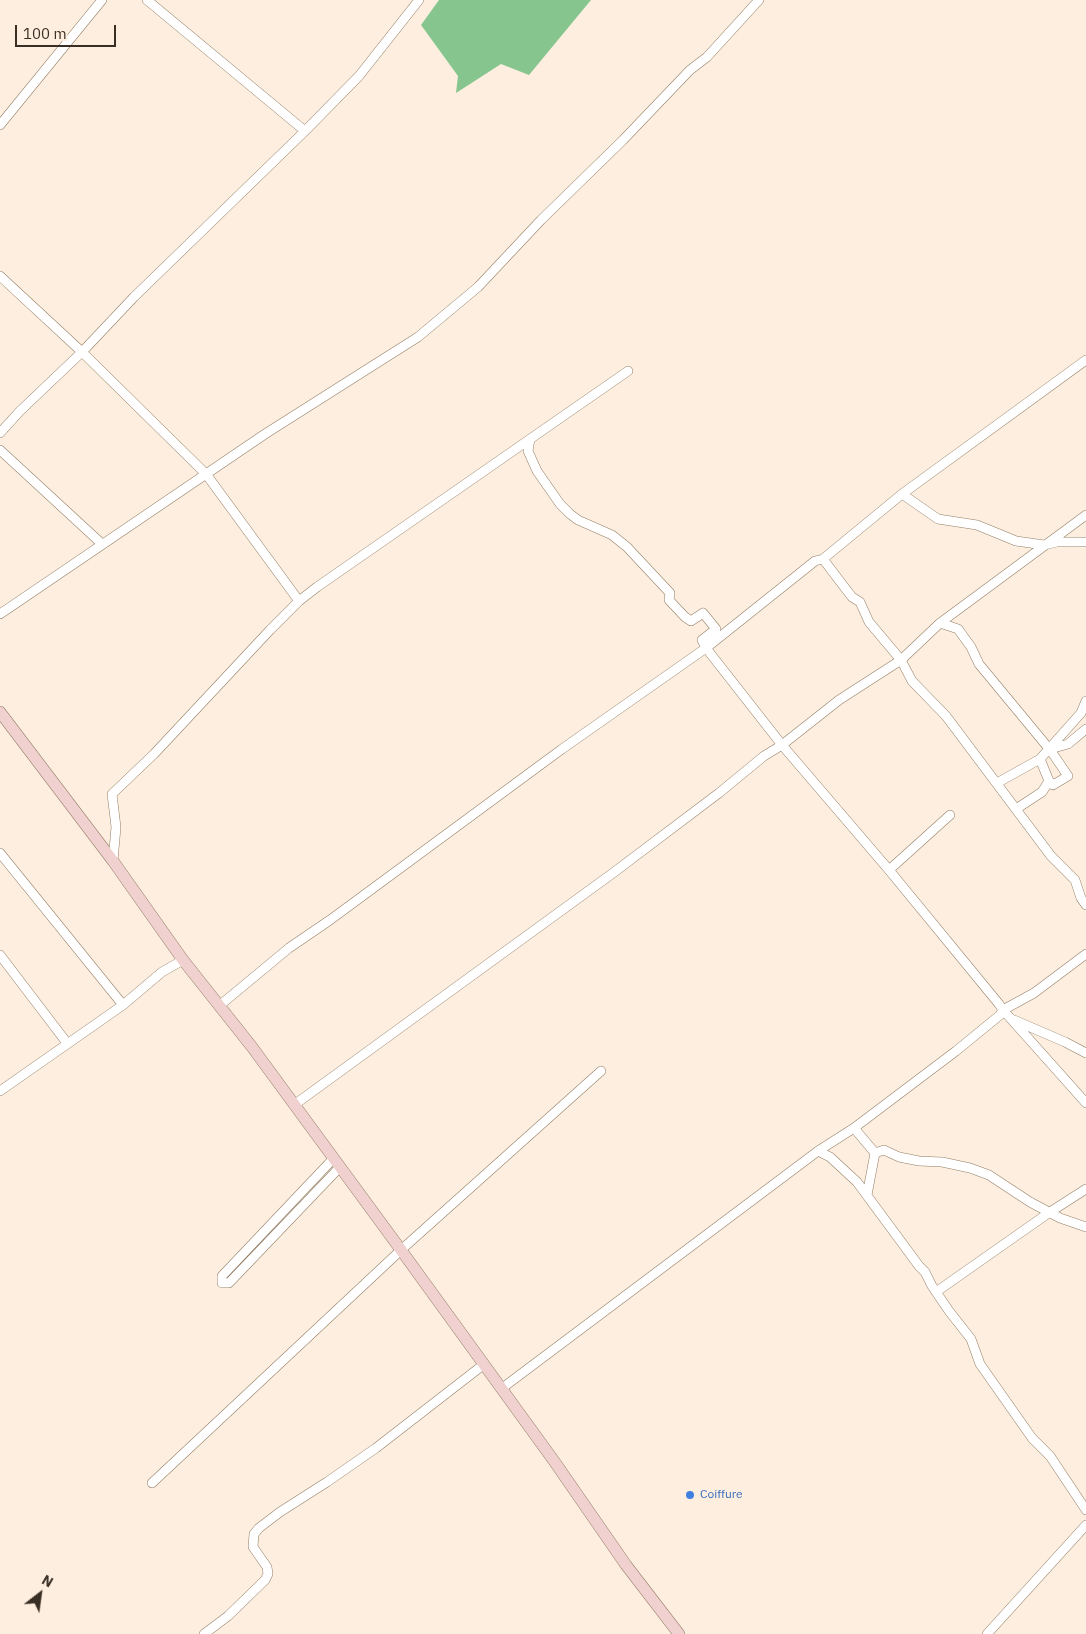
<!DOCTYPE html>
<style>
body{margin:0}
#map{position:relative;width:1086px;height:1634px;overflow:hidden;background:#fdeedf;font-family:"IBM Plex Sans",sans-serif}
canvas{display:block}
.north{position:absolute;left:15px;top:1569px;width:50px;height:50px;-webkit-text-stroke:4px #fdeedf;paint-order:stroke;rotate:30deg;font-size:14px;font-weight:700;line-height:20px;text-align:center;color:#382e24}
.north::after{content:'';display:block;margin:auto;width:18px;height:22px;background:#382e24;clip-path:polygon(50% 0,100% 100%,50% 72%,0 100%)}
.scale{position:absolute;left:15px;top:25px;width:101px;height:22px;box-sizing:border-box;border:2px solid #382e24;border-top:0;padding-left:6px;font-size:15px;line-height:18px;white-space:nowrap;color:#382e24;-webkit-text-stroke:4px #fdeedf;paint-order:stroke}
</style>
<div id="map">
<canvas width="1086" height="1634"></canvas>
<div class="north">N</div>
<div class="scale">100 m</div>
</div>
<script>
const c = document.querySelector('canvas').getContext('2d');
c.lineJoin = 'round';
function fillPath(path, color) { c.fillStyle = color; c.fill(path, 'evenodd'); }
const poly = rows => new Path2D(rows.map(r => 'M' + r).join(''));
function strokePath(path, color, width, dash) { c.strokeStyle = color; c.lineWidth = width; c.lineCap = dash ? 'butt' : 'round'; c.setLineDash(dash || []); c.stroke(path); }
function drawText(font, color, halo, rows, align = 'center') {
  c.font = font + ' "IBM Plex Sans",sans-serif'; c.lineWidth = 5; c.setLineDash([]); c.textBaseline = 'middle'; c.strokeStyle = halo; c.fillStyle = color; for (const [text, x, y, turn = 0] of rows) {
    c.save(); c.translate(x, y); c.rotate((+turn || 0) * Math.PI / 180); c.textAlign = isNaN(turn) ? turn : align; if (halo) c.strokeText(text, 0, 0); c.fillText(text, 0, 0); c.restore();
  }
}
const forest = poly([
 [439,0,591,0,529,75,501,64,456,93,458,76,421,25]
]);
const street = poly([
 [147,0,305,131],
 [0,125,102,0],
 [0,276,82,352,206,474,299,601],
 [0,433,20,411,82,352,134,297,305,131,359,76,419,0],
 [530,439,528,451,537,471,560,504,570,514,578,520,612,535,627,547,670,593,669,600,685,617,691,621,703,613,716,629,702,640,706,648,782,745,839,700,901,660,940,623,1086,515],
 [0,450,102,544],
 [902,494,938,519,977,525,1016,541,1044,545,1057,542,1086,542],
 [823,559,902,494,1086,360],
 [0,614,265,434,418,337,478,287,541,220,623,140,690,70,707,57,759,0],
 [940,623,958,629,971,647,979,664,1051,751,1068,776,1053,785,1049,781,1042,792,1016,809],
 [1050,749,1068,744,1086,729],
 [1040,759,1049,781],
 [997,783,1040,759,1081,713,1086,701],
 [0,853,123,1005],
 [113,861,116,827,112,794,154,754,270,630,299,601,317,587,628,371],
 [889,870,950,815],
 [1086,954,1034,993,1003,1010,1086,1103],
 [0,955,67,1043],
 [219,1006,289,948,330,920,562,749,706,648,815,561,823,559,845,588,852,597,860,602,869,622,901,660,912,681,946,716,1051,856,1075,880,1081,898,1086,905],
 [1014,1020,1065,1042,1086,1053],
 [0,1091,123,1005,162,972,183,960],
 [294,1105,613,873,719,793,764,756,782,745,889,870,999,1004,1003,1010,1000,1015,956,1051,854,1128,818,1151,501,1389],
 [854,1128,875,1153,884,1150,899,1157,919,1161,942,1162,970,1168,989,1175,1030,1202,1060,1218,1086,1227],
 [818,1151,830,1157,857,1182,919,1266,925,1272,932,1286,949,1311,971,1339,980,1364,1032,1438,1050,1456,1086,1510],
 [333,1159,222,1276,222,1283,229,1283,340,1167],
 [867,1195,875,1153],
 [936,1292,1050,1212,1086,1189],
 [152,1483,401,1250,601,1071],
 [204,1634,228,1616,265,1580,268,1574,267,1567,253,1547,254,1534,259,1528,280,1512,327,1482,376,1448,483,1365],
 [987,1634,1086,1525]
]);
const secondary = poly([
 [0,712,113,861,183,960,252,1047,401,1250,554,1461,626,1565,679,1634]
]);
const markers = [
 [690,1495,5,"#3f7fe0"]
];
const shopNames = [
 ["Coiffure",700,1495]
];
fillPath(forest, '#86c68e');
strokePath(street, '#937d65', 10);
strokePath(secondary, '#937d65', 12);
strokePath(street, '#fff', 9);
strokePath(secondary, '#f1d1cf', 11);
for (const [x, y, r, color] of markers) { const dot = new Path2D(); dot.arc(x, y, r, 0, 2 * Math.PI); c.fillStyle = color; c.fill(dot); strokePath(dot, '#fdeedf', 2); }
drawText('12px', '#366cbe', '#fdeedf', shopNames, 'left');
</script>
